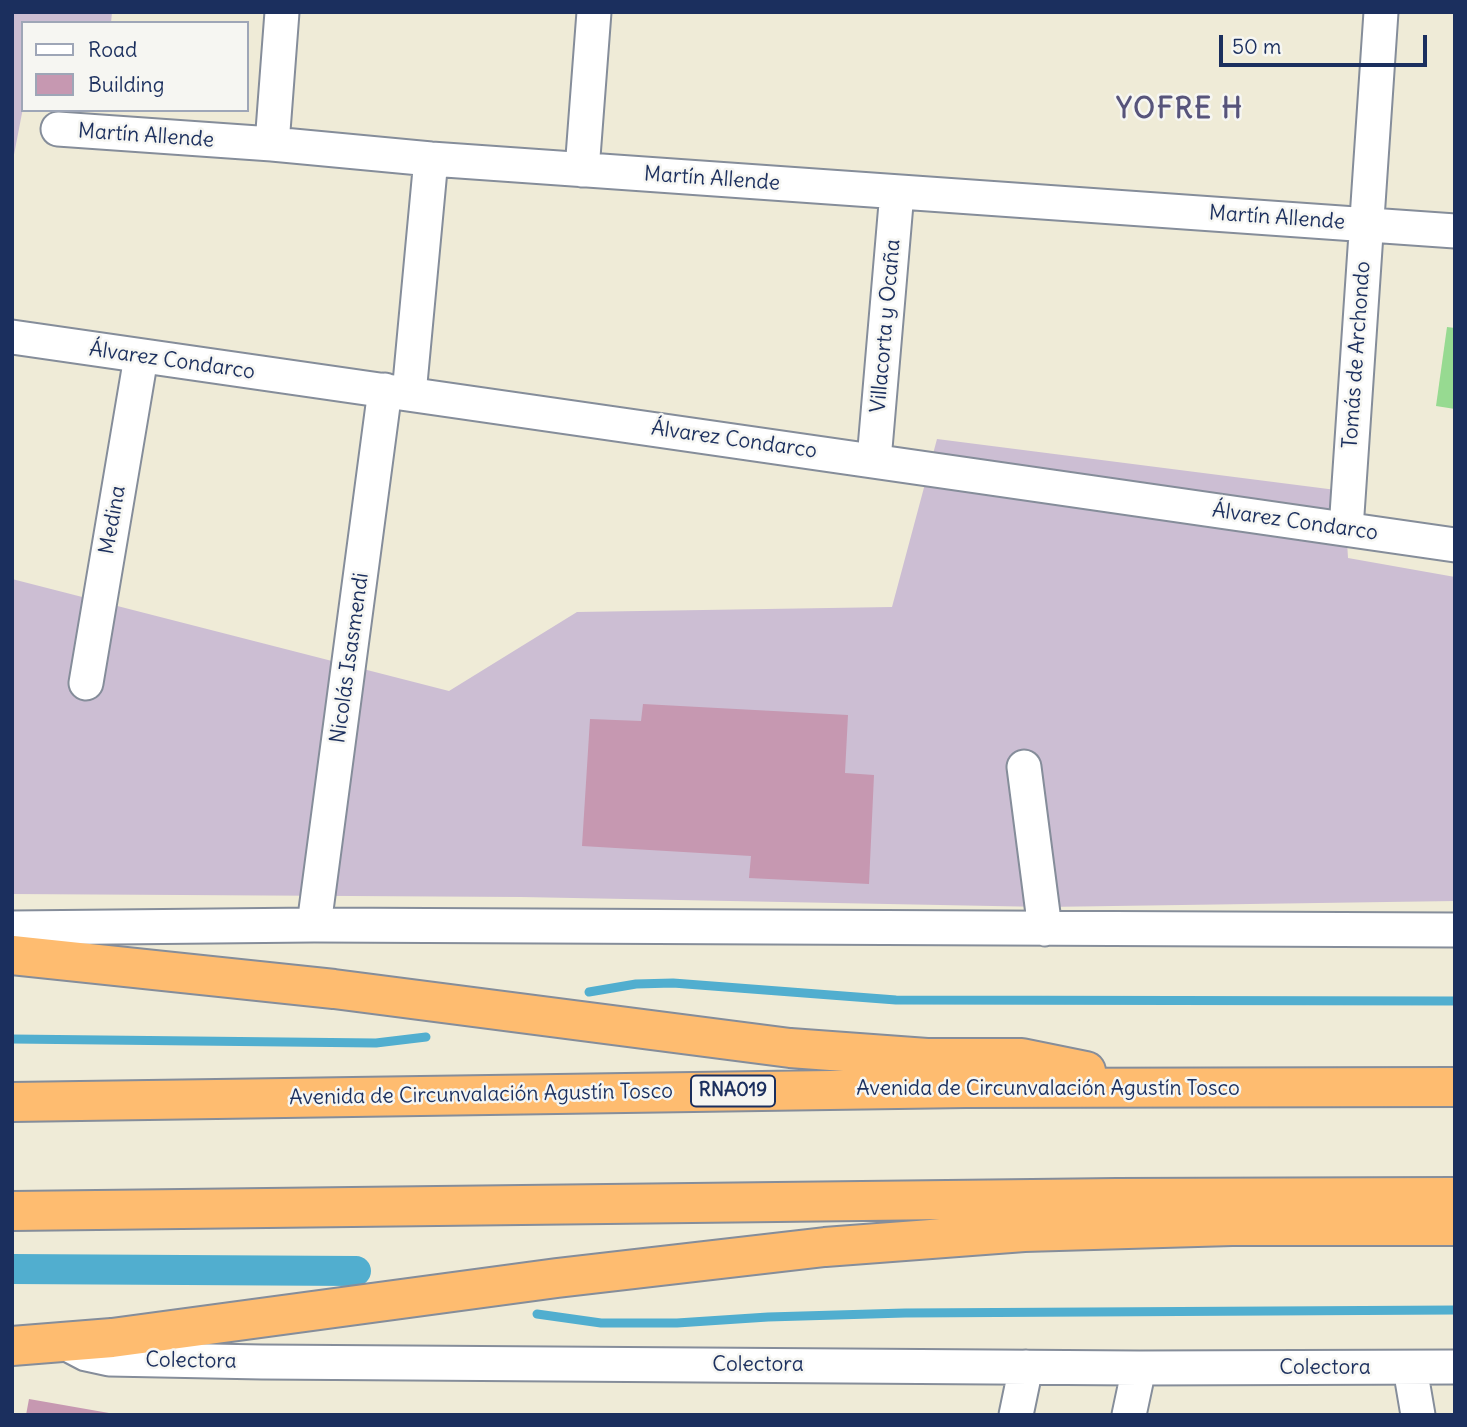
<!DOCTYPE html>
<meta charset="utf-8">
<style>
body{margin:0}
#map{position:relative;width:1467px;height:1427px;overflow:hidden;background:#efebd7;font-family:Delius,sans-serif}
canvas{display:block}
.frame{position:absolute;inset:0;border:14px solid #1b2f5e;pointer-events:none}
.legend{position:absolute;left:21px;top:21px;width:228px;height:91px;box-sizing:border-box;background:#f6f6f2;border:2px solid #9ea6b7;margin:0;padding:9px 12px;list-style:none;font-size:21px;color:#1b2f5e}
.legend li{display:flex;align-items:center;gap:14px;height:35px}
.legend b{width:35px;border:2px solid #9ea6b7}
.scale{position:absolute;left:1219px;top:35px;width:208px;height:32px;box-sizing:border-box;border:4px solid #1b2f5e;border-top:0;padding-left:9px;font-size:21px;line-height:24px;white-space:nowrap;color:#1b2f5e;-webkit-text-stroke:5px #f6f6f2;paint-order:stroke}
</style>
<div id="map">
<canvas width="1467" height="1427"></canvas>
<div class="frame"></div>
<ul class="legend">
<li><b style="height:9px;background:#fff"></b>Road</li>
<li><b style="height:19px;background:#c698b1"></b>Building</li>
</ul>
<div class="scale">50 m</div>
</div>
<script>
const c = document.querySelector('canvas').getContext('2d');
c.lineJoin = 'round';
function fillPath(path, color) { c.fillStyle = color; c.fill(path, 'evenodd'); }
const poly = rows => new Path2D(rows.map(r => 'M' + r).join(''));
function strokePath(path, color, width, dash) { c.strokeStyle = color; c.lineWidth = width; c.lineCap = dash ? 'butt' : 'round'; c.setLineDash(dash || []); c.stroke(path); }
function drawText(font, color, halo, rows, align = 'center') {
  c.font = font + ' Delius,sans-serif'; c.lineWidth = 5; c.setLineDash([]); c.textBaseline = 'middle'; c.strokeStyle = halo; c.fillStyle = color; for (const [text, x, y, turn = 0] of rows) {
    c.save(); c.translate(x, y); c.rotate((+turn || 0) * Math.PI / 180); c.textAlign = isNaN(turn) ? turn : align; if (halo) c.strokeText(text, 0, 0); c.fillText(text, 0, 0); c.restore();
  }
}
const industrial = poly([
 [12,12,112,12,111,23,23,23,23,108,12,165],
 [937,439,1344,491,1348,558,1455,577,1455,901,1045,907,521,897,12,894,12,579,449,691,577,612,892,607]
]);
const green = poly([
 [1447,327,1455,328,1455,409,1436,406]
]);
const stream = poly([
 [589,992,636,984,673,983,896,1000,1455,1001],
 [12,1039,376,1043,426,1037],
 [537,1314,601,1323,677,1323,768,1317,905,1313,1455,1310]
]);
const canal = poly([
 [12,1269,356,1271]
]);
const building = poly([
 [643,704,848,715,845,773,874,775,869,884,749,878,751,856,582,846,590,719,641,721],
 [29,1399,109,1413,109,1415,26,1415]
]);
const minor = poly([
 [58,129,272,144,431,159,1455,231],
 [272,144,282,12],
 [582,170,594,12],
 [12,337,1455,545],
 [409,394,431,159],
 [874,460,897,192],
 [1346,529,1381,12],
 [86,683,141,357],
 [1024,767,1045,929],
 [314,925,385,390],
 [12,928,314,925,1455,930],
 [65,1343,86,1354,109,1359,262,1362,1139,1368,1455,1367],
 [1410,1368,1418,1415],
 [1016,1415,1026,1367],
 [1129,1415,1139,1368]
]);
const highway = poly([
 [12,955,334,989,790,1048,927,1058,1022,1058,1086,1071],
 [12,1102,966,1088,1455,1087],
 [12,1211,1117,1198,1455,1197],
 [12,1346,112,1338,557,1278,825,1247,1024,1232,1232,1226,1455,1226]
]);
const shields = [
 [733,1091,84]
];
const shieldNames = [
 ["RNA019",733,1091]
];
const streetNames = [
 ["Martín Allende",146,136,4],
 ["Martín Allende",712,179,4],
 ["Martín Allende",1277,218,4],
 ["Villacorta y Ocaña",886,326,-85],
 ["Tomás de Archondo",1357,355,-86],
 ["Álvarez Condarco",172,361,8],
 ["Álvarez Condarco",734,440,8],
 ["Medina",113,520,-80],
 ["Álvarez Condarco",1295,522,8],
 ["Nicolás Isasmendi",350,658,-82],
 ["Avenida de Circunvalación Agustín Tosco",1048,1089],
 ["Avenida de Circunvalación Agustín Tosco",481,1095,-1],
 ["Colectora",191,1361,1],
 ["Colectora",758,1365],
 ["Colectora",1325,1368]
];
const districtNames = [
 ["YOFRE H",1180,110]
];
fillPath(industrial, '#ccbed3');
fillPath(green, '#97da91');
strokePath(stream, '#51aecf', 9);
strokePath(canal, '#51aecf', 30);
fillPath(building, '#c698b1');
strokePath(minor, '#858d9a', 37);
strokePath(highway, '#858d9a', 42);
strokePath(minor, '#fff', 33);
strokePath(highway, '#febc70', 38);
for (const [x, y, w] of shields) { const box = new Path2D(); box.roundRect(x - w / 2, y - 15.5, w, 31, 5); c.fillStyle = '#f6f6f2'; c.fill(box); strokePath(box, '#1b2f5e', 2); }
drawText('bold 19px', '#1b2f5e', null, shieldNames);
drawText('21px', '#1b2f5e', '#f6f6f2', streetNames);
c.letterSpacing = '2px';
drawText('bold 28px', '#57547b', '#f6f6f2', districtNames);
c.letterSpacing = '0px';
</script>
